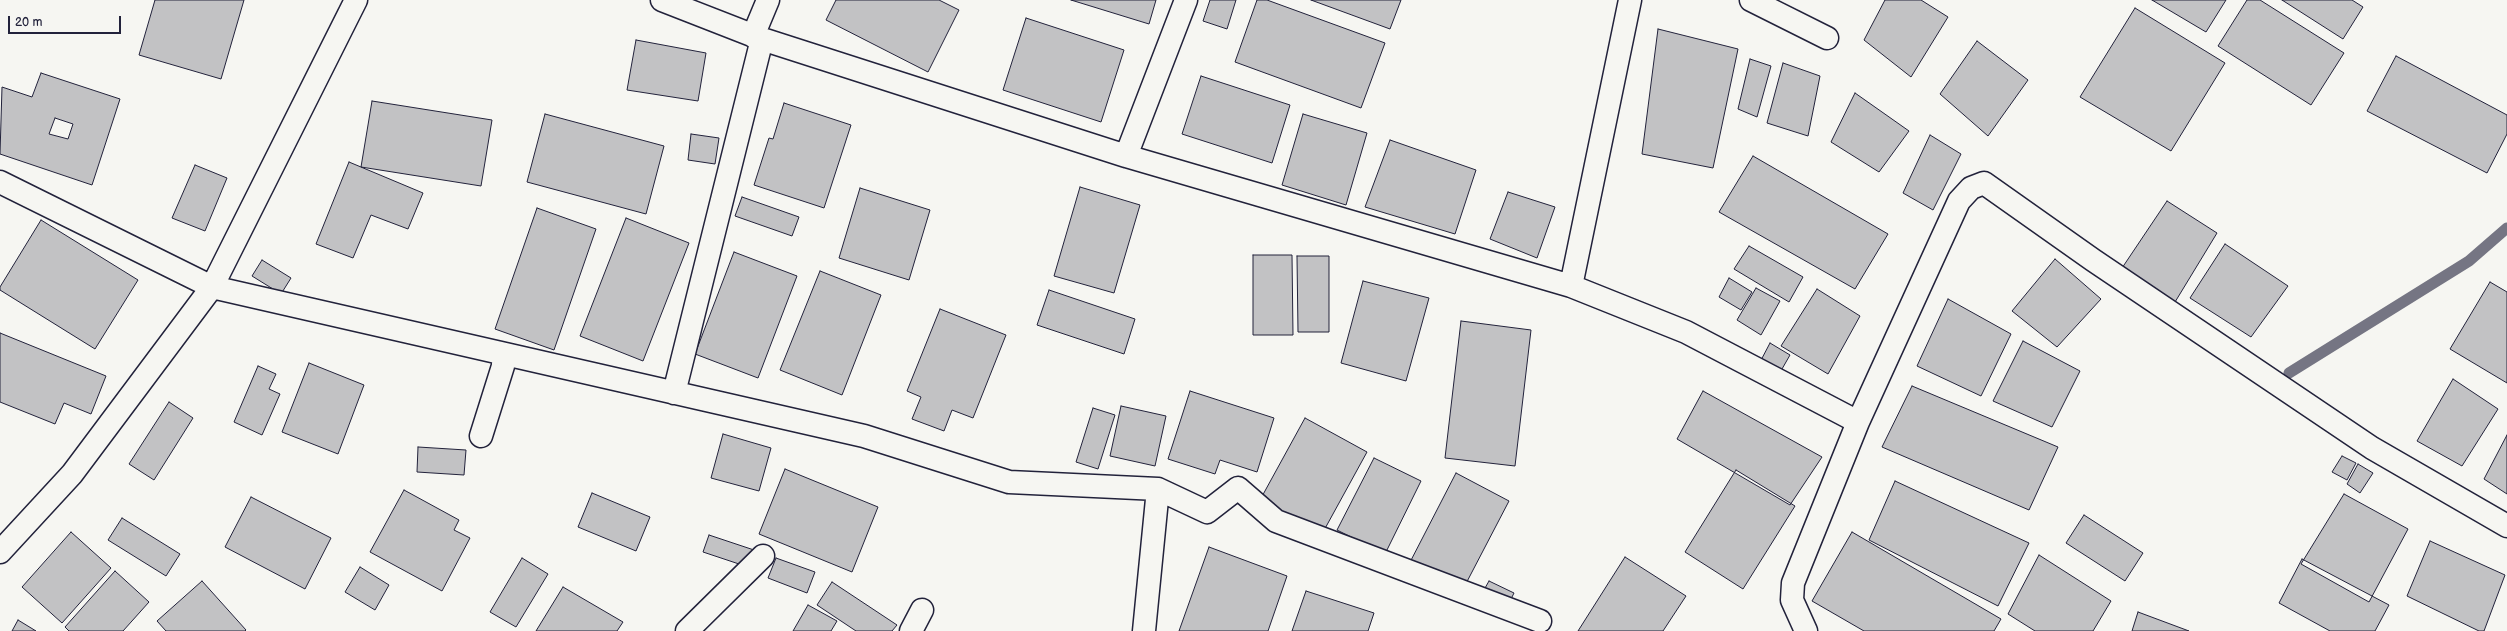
<!DOCTYPE html>
<style>
body{margin:0}
#map{position:relative;width:2507px;height:631px;overflow:hidden;background:#f6f6f2;font-family:"Balsamiq Sans",sans-serif}
canvas{display:block}
.scale{position:absolute;left:8px;top:16px;width:113px;height:18px;box-sizing:border-box;border:2px solid #22223b;border-top:0;padding-left:5px;font-size:12px;line-height:14px;white-space:nowrap;color:#22223b;-webkit-text-stroke:3px #f6f6f2;paint-order:stroke}
</style>
<div id="map">
<canvas width="2507" height="631"></canvas>
<div class="scale">20 m</div>
</div>
<script>
const c = document.querySelector('canvas').getContext('2d');
c.lineJoin = 'round';
const poly = rows => new Path2D(rows.map(r => 'M' + r).join(''));
function strokePath(path, color, width, dash) { c.strokeStyle = color; c.lineWidth = width; c.lineCap = dash ? 'butt' : 'round'; c.setLineDash(dash || []); c.stroke(path); }
function fillPath(path, color) { c.fillStyle = color; c.fill(path, 'evenodd'); }
const stream = poly([
 [2289,373,2469,261,2507,228]
]);
const building = poly([
 [155,0,244,0,221,79,139,55,155,0],
 [836,0,939,0,959,10,928,72,826,20,836,0],
 [1071,0,1156,0,1149,24,1071,0],
 [1210,0,1236,0,1227,29,1203,21,1210,0],
 [1257,0,1267,0,1385,43,1361,108,1235,62,1257,0],
 [1311,0,1401,0,1390,29,1311,0],
 [1885,0,1921,0,1948,17,1911,77,1864,40,1885,0],
 [2152,0,2226,0,2206,32,2152,0],
 [2247,0,2260,0,2344,53,2311,105,2218,46,2247,0],
 [2282,0,2352,0,2363,7,2343,39,2282,0],
 [2135,8,2225,63,2171,151,2080,97,2135,8],
 [1026,18,1124,50,1101,122,1003,90,1026,18],
 [1658,29,1738,49,1713,168,1642,154,1658,29],
 [636,40,706,53,698,101,627,90,636,40],
 [1977,41,2028,80,1988,136,1940,94,1977,41],
 [2396,56,2507,115,2507,134,2487,173,2367,111,2396,56],
 [1750,59,1771,66,1757,117,1738,109,1750,59],
 [1783,63,1820,76,1808,136,1767,123,1783,63],
 [41,73,120,99,92,185,0,154,2,87,32,97,41,73],
 [55,118,73,124,68,139,49,134,55,118],
 [1201,76,1290,105,1272,163,1182,134,1201,76],
 [1855,93,1909,131,1879,172,1831,142,1855,93],
 [372,101,492,120,481,186,361,167,372,101],
 [784,103,851,125,824,208,754,185,769,138,773,139,784,103],
 [545,114,664,146,646,214,527,182,545,114],
 [1303,114,1367,133,1346,205,1282,185,1303,114],
 [691,134,719,138,715,164,688,160,691,134],
 [1930,135,1961,154,1933,210,1903,193,1930,135],
 [1390,140,1476,170,1455,234,1365,207,1390,140],
 [1753,156,1888,234,1855,289,1719,212,1753,156],
 [349,162,423,193,408,229,371,215,353,258,316,244,349,162],
 [195,165,227,178,205,231,172,218,195,165],
 [1080,187,1140,205,1114,293,1054,276,1080,187],
 [860,188,930,210,909,280,839,258,860,188],
 [1508,192,1555,207,1537,258,1490,239,1508,192],
 [742,197,799,217,792,236,735,216,742,197],
 [2167,201,2217,233,2172,307,2120,271,2167,201],
 [537,208,596,229,554,350,495,329,537,208],
 [626,218,689,243,643,361,580,336,626,218],
 [41,220,138,280,95,349,0,290,0,287,41,220],
 [2225,244,2288,286,2251,337,2190,298,2225,244],
 [1749,246,1803,277,1789,302,1734,269,1749,246],
 [734,252,797,276,758,378,695,354,734,252],
 [1253,255,1292,255,1293,335,1253,335,1253,255],
 [1297,256,1329,256,1329,332,1298,332,1297,256],
 [2055,259,2101,299,2057,347,2012,311,2055,259],
 [262,260,291,278,281,294,252,276,262,260],
 [820,271,881,295,842,395,780,370,820,271],
 [1729,278,1752,292,1741,310,1719,297,1729,278],
 [1363,281,1429,298,1406,381,1341,363,1363,281],
 [2490,282,2507,292,2507,383,2450,349,2490,282],
 [1756,288,1780,301,1761,335,1737,320,1756,288],
 [1817,289,1860,316,1828,374,1781,346,1817,289],
 [1049,290,1135,319,1124,354,1037,325,1049,290],
 [1948,299,2011,334,1981,396,1917,366,1948,299],
 [940,309,1006,335,973,418,952,410,944,431,912,419,921,397,907,391,940,309],
 [1461,321,1531,330,1515,466,1445,458,1461,321],
 [0,333,106,376,91,414,64,403,55,424,0,402,0,333],
 [2023,341,2080,371,2052,427,1993,401,2023,341],
 [1770,343,1790,355,1778,376,1759,364,1770,343],
 [309,363,364,385,338,454,282,432,309,363],
 [258,366,276,374,269,389,280,394,262,435,234,422,258,366],
 [2453,379,2498,409,2462,466,2417,441,2453,379],
 [1912,386,2058,447,2029,510,1882,447,1912,386],
 [1190,391,1274,418,1257,472,1220,460,1215,474,1168,459,1190,391],
 [1703,391,1822,457,1790,505,1677,439,1703,391],
 [169,402,193,418,154,480,129,464,169,402],
 [1121,406,1166,416,1155,466,1110,456,1121,406],
 [1093,408,1115,415,1098,469,1076,462,1093,408],
 [1305,418,1367,452,1322,534,1260,500,1305,418],
 [723,434,771,448,759,491,711,478,723,434],
 [2507,435,2507,494,2484,479,2507,435],
 [418,447,466,450,464,475,417,472,418,447],
 [2342,456,2356,463,2347,480,2332,472,2342,456],
 [1374,458,1421,481,1385,554,1337,530,1374,458],
 [2358,464,2373,473,2360,493,2347,484,2358,464],
 [785,469,878,507,852,572,759,534,785,469],
 [1736,470,1795,506,1743,589,1685,552,1736,470],
 [1456,473,1509,501,1460,595,1407,568,1456,473],
 [1895,481,2029,543,1998,606,1869,540,1895,481],
 [404,490,459,520,454,530,470,538,442,591,370,552,404,490],
 [592,493,650,517,636,551,578,527,592,493],
 [2344,494,2408,529,2369,602,2301,564,2344,494],
 [251,497,331,538,305,589,225,547,251,497],
 [2084,515,2143,553,2125,581,2066,543,2084,515],
 [122,518,180,554,166,576,108,540,122,518],
 [71,532,111,568,62,623,22,587,71,532],
 [1852,532,2001,619,1994,631,1864,631,1812,601,1852,532],
 [709,535,754,550,748,567,703,552,709,535],
 [2430,541,2505,575,2484,631,2479,631,2407,596,2430,541],
 [1209,547,1287,576,1268,631,1179,631,1209,547],
 [2039,555,2111,601,2093,631,2035,631,2008,614,2039,555],
 [1625,557,1686,596,1663,631,1578,631,1625,557],
 [522,558,548,574,516,627,490,612,522,558],
 [776,558,815,572,807,593,768,578,776,558],
 [2302,559,2389,605,2375,631,2330,631,2279,603,2302,559],
 [360,567,389,585,375,610,345,592,360,567],
 [115,571,149,602,123,631,69,631,65,627,115,571],
 [202,581,246,630,245,631,166,631,157,621,202,581],
 [1489,581,1514,593,1502,617,1476,604,1489,581],
 [832,582,897,625,892,631,856,631,817,605,832,582],
 [563,587,623,622,617,631,536,631,563,587],
 [1306,591,1374,613,1368,631,1292,631,1306,591],
 [808,605,837,621,831,631,793,631,808,605],
 [2138,612,2189,631,2132,631,2138,612],
 [18,620,36,631,12,631,18,620]
]);
const street = poly([
 [662,0,762,39,1126,156,1571,286,1686,332,1858,422,1959,201,1971,188,1984,183,2093,260,2372,448,2507,526],
 [1751,0,1827,38],
 [753,36,768,0],
 [1126,156,1186,0],
 [0,182,212,287,864,436,1009,482,1158,489,1207,512,1238,488,1276,521,1540,621],
 [1571,286,1630,0],
 [674,393,762,39],
 [481,436,503,366,503,354],
 [0,552,72,474,212,287,356,0],
 [687,631,763,556],
 [911,631,922,610],
 [1144,631,1158,489],
 [1806,631,1792,600,1793,583,1858,422]
]);
strokePath(stream, '#757583', 11);
fillPath(building, '#c2c2c4');
strokePath(building, '#22223b', 1);
strokePath(street, '#22223b', 25);
strokePath(street, '#f6f6f2', 22);
</script>
